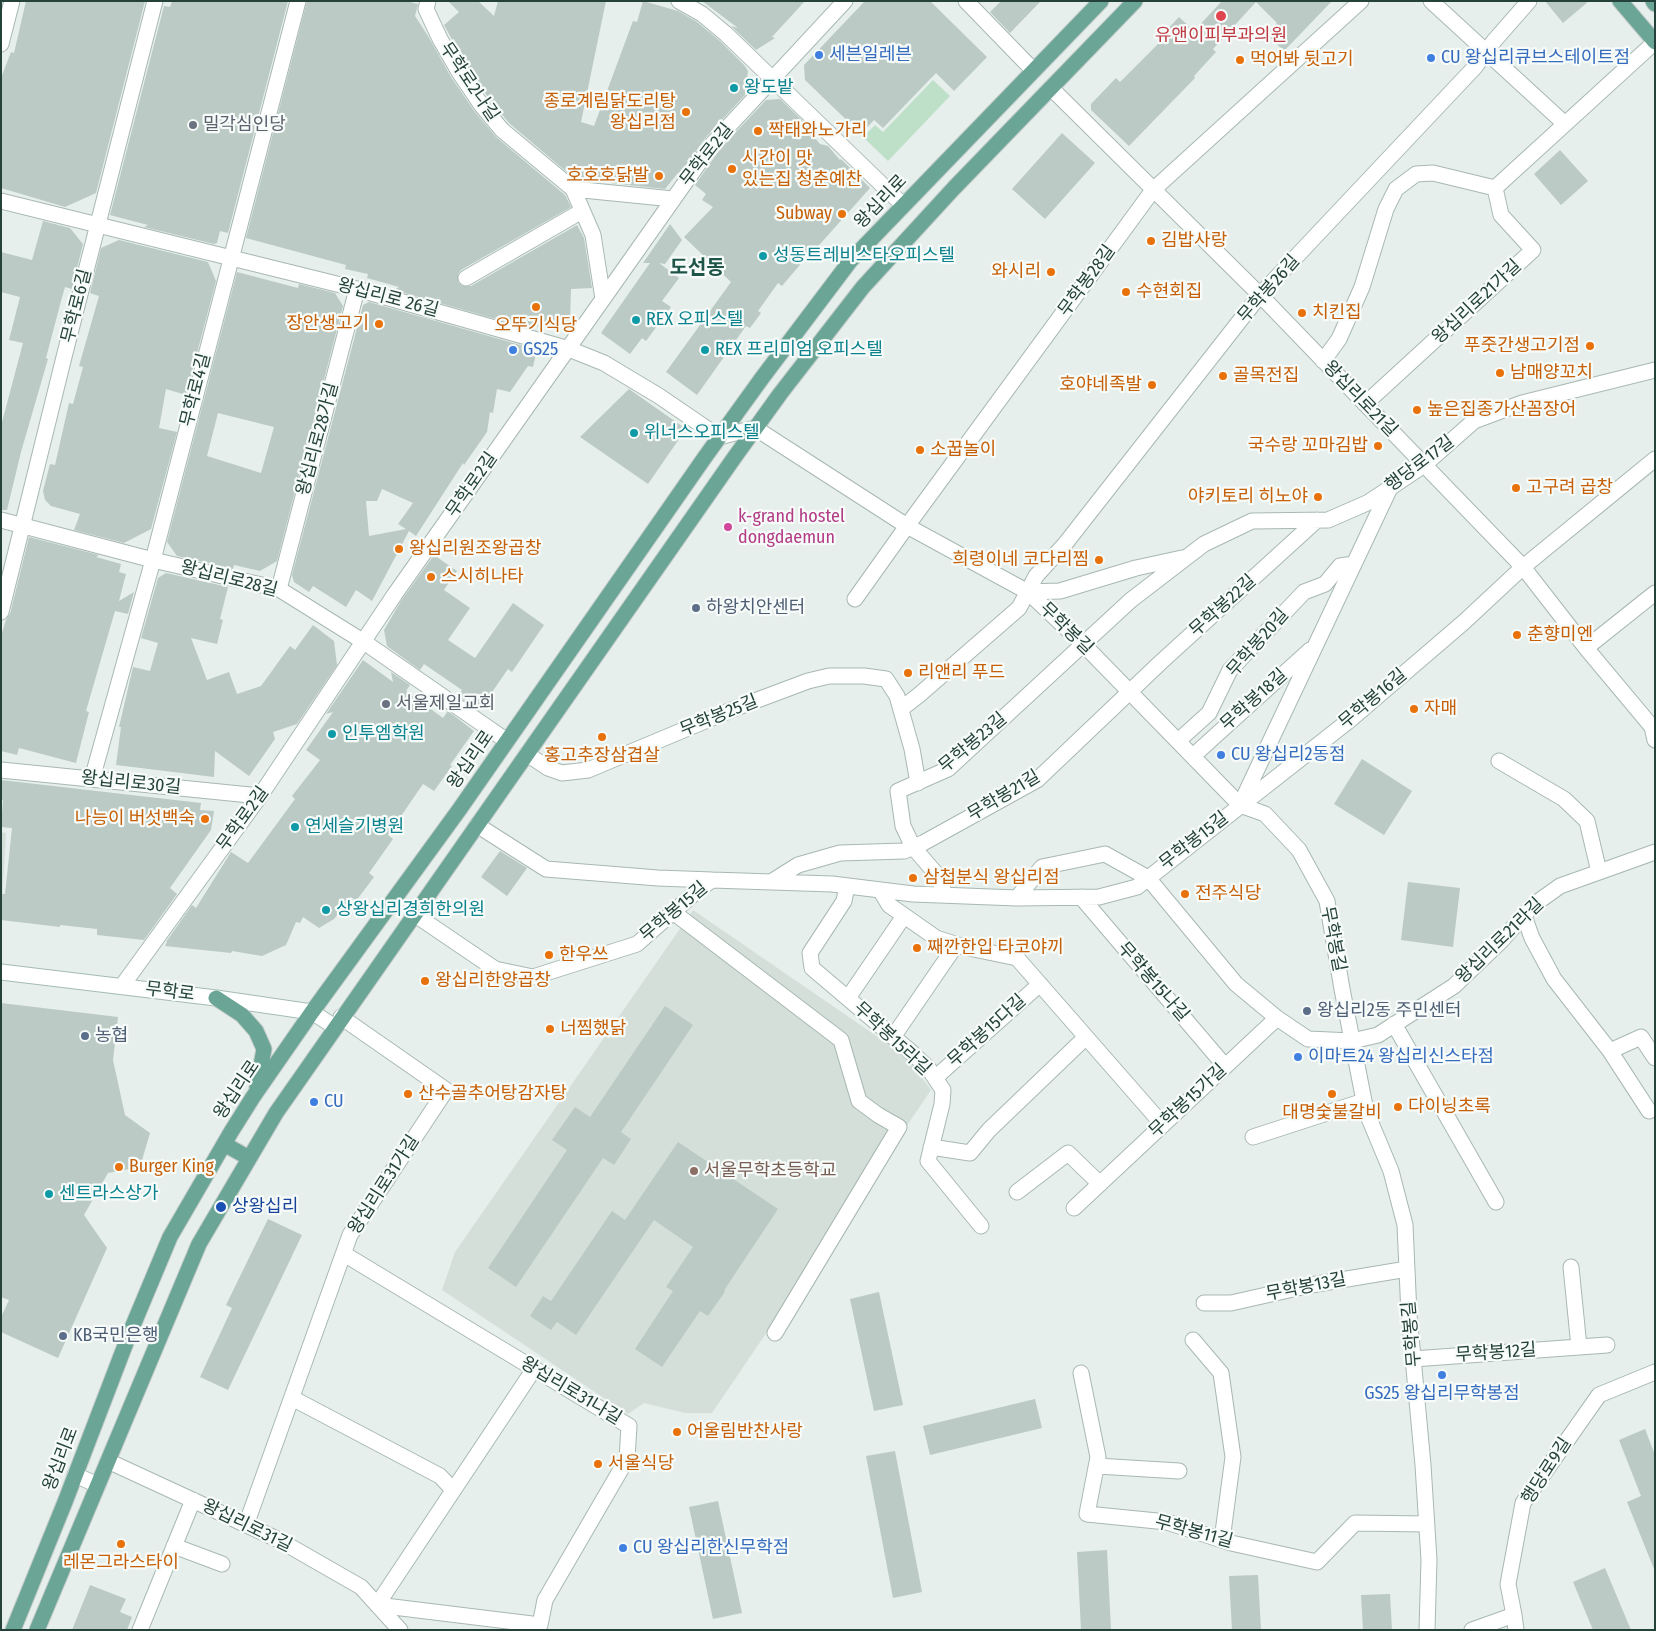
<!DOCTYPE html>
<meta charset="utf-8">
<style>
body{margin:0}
#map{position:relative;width:1656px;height:1631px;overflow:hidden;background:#e6efeb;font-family:"Fira Sans Condensed",sans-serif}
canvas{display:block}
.frame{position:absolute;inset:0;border:2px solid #24423a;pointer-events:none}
</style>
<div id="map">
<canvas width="1656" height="1631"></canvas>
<div class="frame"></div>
</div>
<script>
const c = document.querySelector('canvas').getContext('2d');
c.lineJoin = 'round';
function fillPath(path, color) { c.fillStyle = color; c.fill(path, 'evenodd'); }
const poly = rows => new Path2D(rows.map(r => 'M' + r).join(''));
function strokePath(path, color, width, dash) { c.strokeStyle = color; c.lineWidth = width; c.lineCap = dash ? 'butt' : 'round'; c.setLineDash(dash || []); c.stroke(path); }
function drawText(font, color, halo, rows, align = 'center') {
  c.font = font + ' "Fira Sans Condensed","Noto Sans KR",sans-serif'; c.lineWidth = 4.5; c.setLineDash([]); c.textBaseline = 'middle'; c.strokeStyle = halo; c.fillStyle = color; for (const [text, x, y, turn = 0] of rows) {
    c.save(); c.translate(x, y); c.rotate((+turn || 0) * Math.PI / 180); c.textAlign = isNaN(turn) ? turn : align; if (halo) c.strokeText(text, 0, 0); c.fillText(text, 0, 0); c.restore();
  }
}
const built = poly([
 [1,832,6,833,1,917],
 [693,910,907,1057,931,1090,712,1413,685,1413,644,1403,628,1414,442,1290,455,1252]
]);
const green = poly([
 [933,80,950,96,888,161,863,137,875,125,883,132]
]);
const building = poly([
 [26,1,145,1,96,193,65,207,1,188,1,78,11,52,14,53],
 [172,1,288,1,228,233,220,231,217,243,214,244,144,227,148,225,110,215,164,6,170,7],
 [307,1,406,1,418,4,415,16,428,36,451,77,475,112,496,137,565,195,571,207,461,270,458,274,458,282,462,286,471,286,577,225,584,238,592,288,571,289,570,322,559,326,524,327,394,290,399,287,367,278,368,274,345,269,346,265,246,238],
 [448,1,478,1,494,16,498,1,606,1,581,122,594,126,633,21,637,22,643,1,678,11,697,22,720,41,744,65,748,71,745,95,706,137,679,175,678,173,665,189,610,183,610,180,575,179,509,123,490,100,467,67,444,25,459,12],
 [702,1,805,1,772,37,775,38,756,50,731,26,738,28],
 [865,1,930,1,987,57,954,91,936,73,883,128,874,120,861,134,805,80,804,65],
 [1001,1,1041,1,1010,33,990,12],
 [1222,1,1332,1,1284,51,1266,34,1277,23,1256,2,1213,49,1216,52,1194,76,1195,78,1129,146,1091,110,1091,104,1116,78,1120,82,1164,38,1162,35,1179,17,1194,31],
 [1545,1,1589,1,1563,23],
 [780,99,804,122,802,123,820,144,828,146,840,160,841,159,870,188,805,261,804,260,782,286,778,283,758,311,761,313,750,328,746,326,697,395,666,372,731,282,684,237,713,207,702,200,706,194,695,185,720,149,766,100],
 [1062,133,1095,163,1045,219,1012,189],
 [1560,150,1588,181,1561,205,1534,174],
 [43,221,70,228,83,244,72,289,65,287,61,301,46,358,48,359,21,452,7,510,1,510,1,426,23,343,9,340,20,297,1,292,1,252,32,260],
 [670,224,682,240,665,264,659,263,679,278,662,301,671,307,646,341,642,338,630,354,601,333,650,263,643,263],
 [119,240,208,262,216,281,186,395,166,389,159,428,177,432,151,529,124,543,74,530,80,514,51,506,45,500,43,491,50,464,55,465,69,403,73,404,83,367,79,366,99,296,90,293,101,248],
 [237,272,298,288,299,284,335,293,343,306,277,561,260,571,234,565,233,569,177,556,167,542],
 [218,413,274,427,261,473,207,456],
 [369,302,531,348,536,354,533,367,528,366,510,392,497,389,493,413,490,412,487,432,464,465,463,463,416,536,409,531,372,601,356,590,346,607,313,586,309,592,294,582,292,575,363,305],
 [382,489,413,503,398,524,406,529,369,536,366,501,377,501],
 [629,389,686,429,648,484,580,437],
 [29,537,99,555,96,557,121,564,119,572,126,574,119,601,134,592,128,614,115,611,86,711,89,712,76,763,19,748,17,755,1,751,1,636,6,620,10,614],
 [434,555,457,571,444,590,470,608,448,640,475,658,513,603,544,625,512,672,508,669,479,711,458,696,462,690,424,664,420,670,387,646,384,630,401,601],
 [166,573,228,587,220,619,223,620,217,644,191,638,207,680,229,672,237,694,261,686,290,646,295,650,313,625,334,641,337,665,297,724,273,732,275,739,249,776,215,751,214,777,116,765,121,727,119,727,133,667,150,671,158,643,141,638,158,578],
 [363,660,393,682,391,672,410,685,406,691,443,718,448,711,474,731,450,765,452,766,434,791,423,784,388,835,393,839,369,873,374,877,356,901,351,897,334,919,319,928,303,917,300,923,296,922,286,945,262,956,232,951,231,953,165,946,167,942,166,942,192,905,196,908,231,852,248,863,295,799,292,796,320,760,306,750,333,712,326,714],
 [1362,759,1412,791,1384,835,1334,804],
 [1,780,201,803,200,810,214,811,211,830,170,888,177,894,144,940,97,935,97,929,60,925,60,927,1,920,1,894,5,894,12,828,1,827,3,800,1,800],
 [500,851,527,868,507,896,481,877],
 [1408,882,1460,888,1453,947,1401,940],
 [1,1003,118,1017,113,1060,125,1115,150,1133,140,1167,108,1173,84,1215,107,1248,58,1358,1,1332,1,1317,9,1300,1,1297],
 [665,1006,693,1025,621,1132,631,1139,614,1165,603,1158,516,1287,488,1268,567,1150,552,1140,575,1107,590,1117],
 [678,1142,778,1209,725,1289,724,1293,708,1316,700,1311,662,1367,635,1349,673,1291,666,1287,693,1247,654,1220,576,1335,557,1322,551,1330,530,1316,543,1296,551,1301,612,1211,625,1220],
 [268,1219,302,1235,228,1390,200,1377,232,1308,226,1305],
 [879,1292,903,1405,874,1411,850,1299],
 [1035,1399,1042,1428,930,1455,923,1426],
 [1645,1429,1655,1455,1654,1569,1627,1502,1641,1496,1619,1440],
 [895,1451,922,1592,893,1598,866,1456],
 [718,1501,742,1613,713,1619,689,1507],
 [1107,1550,1111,1630,1081,1630,1077,1552],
 [1605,1568,1631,1630,1593,1630,1573,1582],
 [1258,1575,1261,1630,1232,1630,1229,1576],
 [90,1585,126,1599,120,1612,132,1617,127,1630,72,1630],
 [1390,1594,1392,1630,1363,1630,1361,1595]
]);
const minor = poly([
 [428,1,426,9,440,39,459,72,482,106,502,130,573,189,593,235,603,299],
 [679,1,702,14,726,34,903,205],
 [966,1,1033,70],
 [1431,1,1565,124],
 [1,44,12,1],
 [1051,88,1260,295,1523,567,1586,648,1652,727,1655,740],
 [573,189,673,199],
 [1,201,357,289,569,349,604,363,659,396,719,437,755,428,907,526,1028,592,1083,644,1240,805,1265,814,1299,850,1327,901,1342,989,1366,1111,1391,1171,1405,1225,1409,1315,1423,1465,1429,1560,1427,1630],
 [466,278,582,211],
 [1323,361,1339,339,1362,287,1386,209,1396,189,1416,174,1433,173,1495,188,1655,42],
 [1365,404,1533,250,1501,215,1495,188],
 [1,520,153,560,279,589,364,642,507,741],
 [279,589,357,289],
 [1028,592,1060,591,1136,568,1182,558],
 [855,599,907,526,1153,190,1361,1],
 [1,612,64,357,155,1],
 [1586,648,1655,593],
 [901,709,919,695,1019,608,1036,576,1065,544,1260,295,1475,67,1494,41,1529,1],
 [1178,741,1209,713,1230,670,1304,592,1325,584,1340,566,1354,564],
 [527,754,548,768,562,773,588,770,736,708,808,681,829,676,864,676,886,679,897,696,912,749,918,783],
 [1193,756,1310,650],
 [1499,761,1564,799,1587,821,1599,872],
 [1,770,260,796],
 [92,779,153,560,298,1],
 [1242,801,1389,490],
 [477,825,546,869,658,878,712,880],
 [771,882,798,865,840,853,904,851,923,843,1037,780,1161,662,1317,520],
 [847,886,844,901,810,953,812,968,910,1051,929,1069,943,1090,942,1104,928,1161,981,1226],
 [880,890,889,905,936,938,964,947,1017,958,1163,1125],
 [945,895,938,876,913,847,903,826,898,791,948,769,1131,600,1204,544,1252,521,1328,520,1367,503,1390,488,1424,465,1474,421,1522,403,1655,370],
 [1081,897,1225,1066],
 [1017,898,1042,867,1105,854,1148,878,1236,984,1277,1018,1308,1039,1352,1041,1378,1035,1454,986,1502,940,1532,906,1560,886,1655,852],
 [673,912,841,1040,859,1101,878,1115,899,1127,775,1333],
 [414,914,495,969,533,977,637,944,697,891,712,880,832,884,913,894,1017,898,1099,897,1137,887,1351,719,1464,622,1523,567,1655,459],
 [1524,916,1532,938,1554,979,1610,1051,1649,1111],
 [122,986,260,796,395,594,713,143,845,1],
 [848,998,904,916],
 [1394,1024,1496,1202],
 [893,1037,956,945],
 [1610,1051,1641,1037,1655,1058],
 [935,1078,1040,984],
 [1253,1137,1364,1101],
 [931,1147,970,1153,989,1130,1086,1037],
 [1017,1192,1068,1153,1100,1184],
 [1074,1208,1277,1018],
 [344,1254,629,1426,627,1459,545,1600,540,1625],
 [1571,1267,1579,1347],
 [1204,1303,1231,1303,1311,1285,1407,1269],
 [1193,1340,1221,1373,1233,1457,1222,1540],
 [1413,1359,1607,1345],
 [534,1369,377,1605,540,1625],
 [1081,1373,1098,1457,1087,1514,1167,1522,1231,1543,1317,1562,1355,1523,1427,1524],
 [292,1398,440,1476,453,1490],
 [108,1461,279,1540,361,1587,400,1630],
 [1097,1466,1179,1471],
 [246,1525,350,1235,446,1090,341,1017],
 [174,1546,222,1564],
 [1514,1615,1508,1584,1523,1503,1599,1395,1655,1372],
 [140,1630,193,1500],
 [1472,1630,1514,1615,1516,1630]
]);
const secondary = poly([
 [1,972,216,998,312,1012,335,1027],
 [75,1475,98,1485]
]);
const primary = poly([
 [1620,1,1655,42],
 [1653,1,1655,4],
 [216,998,242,1015,256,1031,264,1049,257,1087],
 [224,1144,249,1158],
 [13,1630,65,1502,129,1335,170,1237,231,1132,253,1097,312,1012,459,810,705,457,762,378,851,260,1101,1],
 [37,1630,199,1244,276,1113,734,458,780,394,863,287,954,188,1135,1]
]);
const markers = [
 [1221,16,6,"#e0444e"],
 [819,55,5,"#3f7fe0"],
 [1431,58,5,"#3f7fe0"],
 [1240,60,5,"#e8710a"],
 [734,88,5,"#0f9aa8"],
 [686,112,5,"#e8710a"],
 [193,125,5,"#6b7280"],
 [758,131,5,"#e8710a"],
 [732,169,5,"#e8710a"],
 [659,176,5,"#e8710a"],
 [842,214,5,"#e8710a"],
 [1151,241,5,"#e8710a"],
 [763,256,5,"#0f9aa8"],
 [1051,272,5,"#e8710a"],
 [1126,292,5,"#e8710a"],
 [536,307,5,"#e8710a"],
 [1302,313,5,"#e8710a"],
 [636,320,5,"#0f9aa8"],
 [379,324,5,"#e8710a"],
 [1590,346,5,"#e8710a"],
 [513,350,5,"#3f7fe0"],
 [705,350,5,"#0f9aa8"],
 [1500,373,5,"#e8710a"],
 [1223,376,5,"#e8710a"],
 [1152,385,5,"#e8710a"],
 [1417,410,5,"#e8710a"],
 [634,433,5,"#0f9aa8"],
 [1378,446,5,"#e8710a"],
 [920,450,5,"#e8710a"],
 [1516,488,5,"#e8710a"],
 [1318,497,5,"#e8710a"],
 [728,527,5,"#d1479c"],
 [399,549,5,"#e8710a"],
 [1099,560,5,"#e8710a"],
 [431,577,5,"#e8710a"],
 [696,608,5,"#5c6f8a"],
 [1517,635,5,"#e8710a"],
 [908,673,5,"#e8710a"],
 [386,704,5,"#6b7280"],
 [1414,709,5,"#e8710a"],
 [332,734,5,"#0f9aa8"],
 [602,737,5,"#e8710a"],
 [1221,755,5,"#3f7fe0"],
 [205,819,5,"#e8710a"],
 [295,827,5,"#0f9aa8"],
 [913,878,5,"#e8710a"],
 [1185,894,5,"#e8710a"],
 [326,910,5,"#0f9aa8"],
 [917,948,5,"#e8710a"],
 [549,955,5,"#e8710a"],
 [425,981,5,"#e8710a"],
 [1307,1011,5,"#5c6f8a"],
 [550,1029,5,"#e8710a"],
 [85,1036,5,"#5c6f8a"],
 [1298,1057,5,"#3f7fe0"],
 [408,1094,5,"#e8710a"],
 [1332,1094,5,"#e8710a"],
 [314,1102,5,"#3f7fe0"],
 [1398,1107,5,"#e8710a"],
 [119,1167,5,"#e8710a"],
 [694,1171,5,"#8d6e63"],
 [49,1194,5,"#0f9aa8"],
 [221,1207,6,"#1a4fb4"],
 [63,1336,5,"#5c6f8a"],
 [1442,1375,5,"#3f7fe0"],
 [677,1432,5,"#e8710a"],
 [598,1464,5,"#e8710a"],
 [121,1544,5,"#e8710a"],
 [623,1548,5,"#3f7fe0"]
];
const healthNames = [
 ["유앤이피부과의원",1221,36]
];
const shopNames = [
 ["세븐일레븐",829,55],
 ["CU 왕십리큐브스테이트점",1441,58],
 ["GS25",523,350],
 ["CU 왕십리2동점",1231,755],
 ["이마트24 왕십리신스타점",1308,1057],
 ["CU",324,1102],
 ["GS25 왕십리무학봉점",1442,1394,"center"],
 ["CU 왕십리한신무학점",633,1548]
];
const foodNames = [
 ["먹어봐 뒷고기",1250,60],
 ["종로계림닭도리탕",676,102,"right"],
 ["왕십리점",676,123,"right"],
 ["짝태와노가리",768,131],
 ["시간이 맛",742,159],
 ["있는집 청춘예찬",742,180],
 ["호호호닭발",649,176,"right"],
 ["Subway",832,214,"right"],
 ["김밥사랑",1161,241],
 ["와시리",1041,272,"right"],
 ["수현회집",1136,292],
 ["치킨집",1312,313],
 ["장안생고기",369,324,"right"],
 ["오뚜기식당",536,326,"center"],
 ["푸줏간생고기점",1580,346,"right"],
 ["남매양꼬치",1510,373],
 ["골목전집",1233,376],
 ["호야네족발",1142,385,"right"],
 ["높은집종가산꼼장어",1427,410],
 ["국수랑 꼬마김밥",1368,446,"right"],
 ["소꿉놀이",930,450],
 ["고구려 곱창",1526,488],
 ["야키토리 히노야",1308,497,"right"],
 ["왕십리원조왕곱창",409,549],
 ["희령이네 코다리찜",1089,560,"right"],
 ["스시히나타",441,577],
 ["춘향미엔",1527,635],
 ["리앤리 푸드",918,673],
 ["자매",1424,709],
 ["홍고추장삼겹살",602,756,"center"],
 ["나능이 버섯백숙",195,819,"right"],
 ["삼첩분식 왕십리점",923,878],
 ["전주식당",1195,894],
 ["째깐한입 타코야끼",927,948],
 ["한우쓰",559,955],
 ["왕십리한양곱창",435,981],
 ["너찜했닭",560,1029],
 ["산수골추어탕감자탕",418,1094],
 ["다이닝초록",1408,1107],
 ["대명숯불갈비",1332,1113,"center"],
 ["Burger King",129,1167],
 ["어울림반찬사랑",687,1432],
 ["서울식당",608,1464],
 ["레몬그라스타이",121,1563,"center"]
];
const streetNames = [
 ["무학로2나길",469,82,56],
 ["무학로2길",707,155,-52],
 ["왕십리로",881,202,-46],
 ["무학봉28길",1087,281,-54],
 ["무학봉26길",1269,289,-49],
 ["왕십리로 26길",388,298,15],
 ["왕십리로21가길",1477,302,-43],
 ["무학로6길",77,306,-76],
 ["무학로4길",196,390,-76],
 ["왕십리로21길",1360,399,46],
 ["왕십리로28가길",318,439,-75],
 ["행당로17길",1420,464,-37],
 ["무학로2길",472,485,-55],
 ["왕십리로28길",229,579,14],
 ["무학봉22길",1223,606,-42],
 ["무학봉길",1066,629,44],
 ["무학봉20길",1258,643,-49],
 ["무학봉16길",1373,699,-40],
 ["무학봉18길",1254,700,-42],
 ["무학봉25길",719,716,-22],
 ["무학봉23길",973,743,-40],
 ["왕십리로",471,760,-55],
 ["왕십리로30길",131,783,6],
 ["무학봉21길",1004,796,-31],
 ["무학로2길",243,819,-54],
 ["무학봉15길",1194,841,-38],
 ["무학봉15길",674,912,-40],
 ["무학봉길",1333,939,79],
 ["왕십리로21라길",1500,941,-44],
 ["무학봉15나길",1153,982,49],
 ["무학로",170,992,7],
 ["무학봉15다길",987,1031,-42],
 ["무학봉15라길",892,1039,43],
 ["왕십리로",237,1090,-56],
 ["무학봉15가길",1188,1101,-43],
 ["왕십리로31가길",384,1185,-57],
 ["무학봉13길",1306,1287,-11],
 ["무학봉길",1412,1334,-95],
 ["무학봉12길",1496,1353,-4],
 ["왕십리로31나길",571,1391,31],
 ["왕십리로",61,1459,-69],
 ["행당로9길",1547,1471,-57],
 ["왕십리로31길",247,1526,26],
 ["무학봉11길",1194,1532,15]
];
const cultureNames = [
 ["왕도밭",744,88],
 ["성동트레비스타오피스텔",773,256],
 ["REX 오피스텔",646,320],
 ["REX 프리미엄 오피스텔",715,350],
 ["위너스오피스텔",644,433],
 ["인투엠학원",342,734],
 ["연세슬기병원",305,827],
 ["상왕십리경희한의원",336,910],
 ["센트라스상가",59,1194]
];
const worshipNames = [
 ["밀각심인당",203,125],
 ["서울제일교회",396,704]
];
const hotelNames = [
 ["k-grand hostel",738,517],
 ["dongdaemun",738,538]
];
const serviceNames = [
 ["하왕치안센터",706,608],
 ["왕십리2동 주민센터",1317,1011],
 ["농협",95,1036],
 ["KB국민은행",73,1336]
];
const educationNames = [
 ["서울무학초등학교",704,1171]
];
const transitNames = [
 ["상왕십리",232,1207]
];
const quarterNames = [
 ["도선동",697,268]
];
fillPath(built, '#d4dfda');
fillPath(green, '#bfe0c8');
fillPath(building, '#bbcac4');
strokePath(minor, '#a8b8b2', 17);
strokePath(secondary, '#a4bbb3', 17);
strokePath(primary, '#c2cac8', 17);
strokePath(minor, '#fff', 15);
strokePath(secondary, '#fff', 15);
strokePath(primary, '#6aa596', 15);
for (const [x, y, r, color] of markers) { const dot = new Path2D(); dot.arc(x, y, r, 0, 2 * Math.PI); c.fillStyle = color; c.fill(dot); strokePath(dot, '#f7fbf9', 2); }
drawText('18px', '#be3a42', '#f7fbf9', healthNames);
drawText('18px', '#366cbe', '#f7fbf9', shopNames, 'left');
drawText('18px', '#c56008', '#f7fbf9', foodNames, 'left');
drawText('18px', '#24423a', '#f7fbf9', streetNames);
drawText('18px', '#0d838f', '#f7fbf9', cultureNames, 'left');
drawText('18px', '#5b616d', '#f7fbf9', worshipNames, 'left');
drawText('18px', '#b23c85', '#f7fbf9', hotelNames, 'left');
drawText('18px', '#4e5e75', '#f7fbf9', serviceNames, 'left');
drawText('18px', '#785e54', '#f7fbf9', educationNames, 'left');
drawText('18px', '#164399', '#f7fbf9', transitNames, 'left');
drawText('bold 20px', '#1f5548', '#f7fbf9', quarterNames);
</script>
